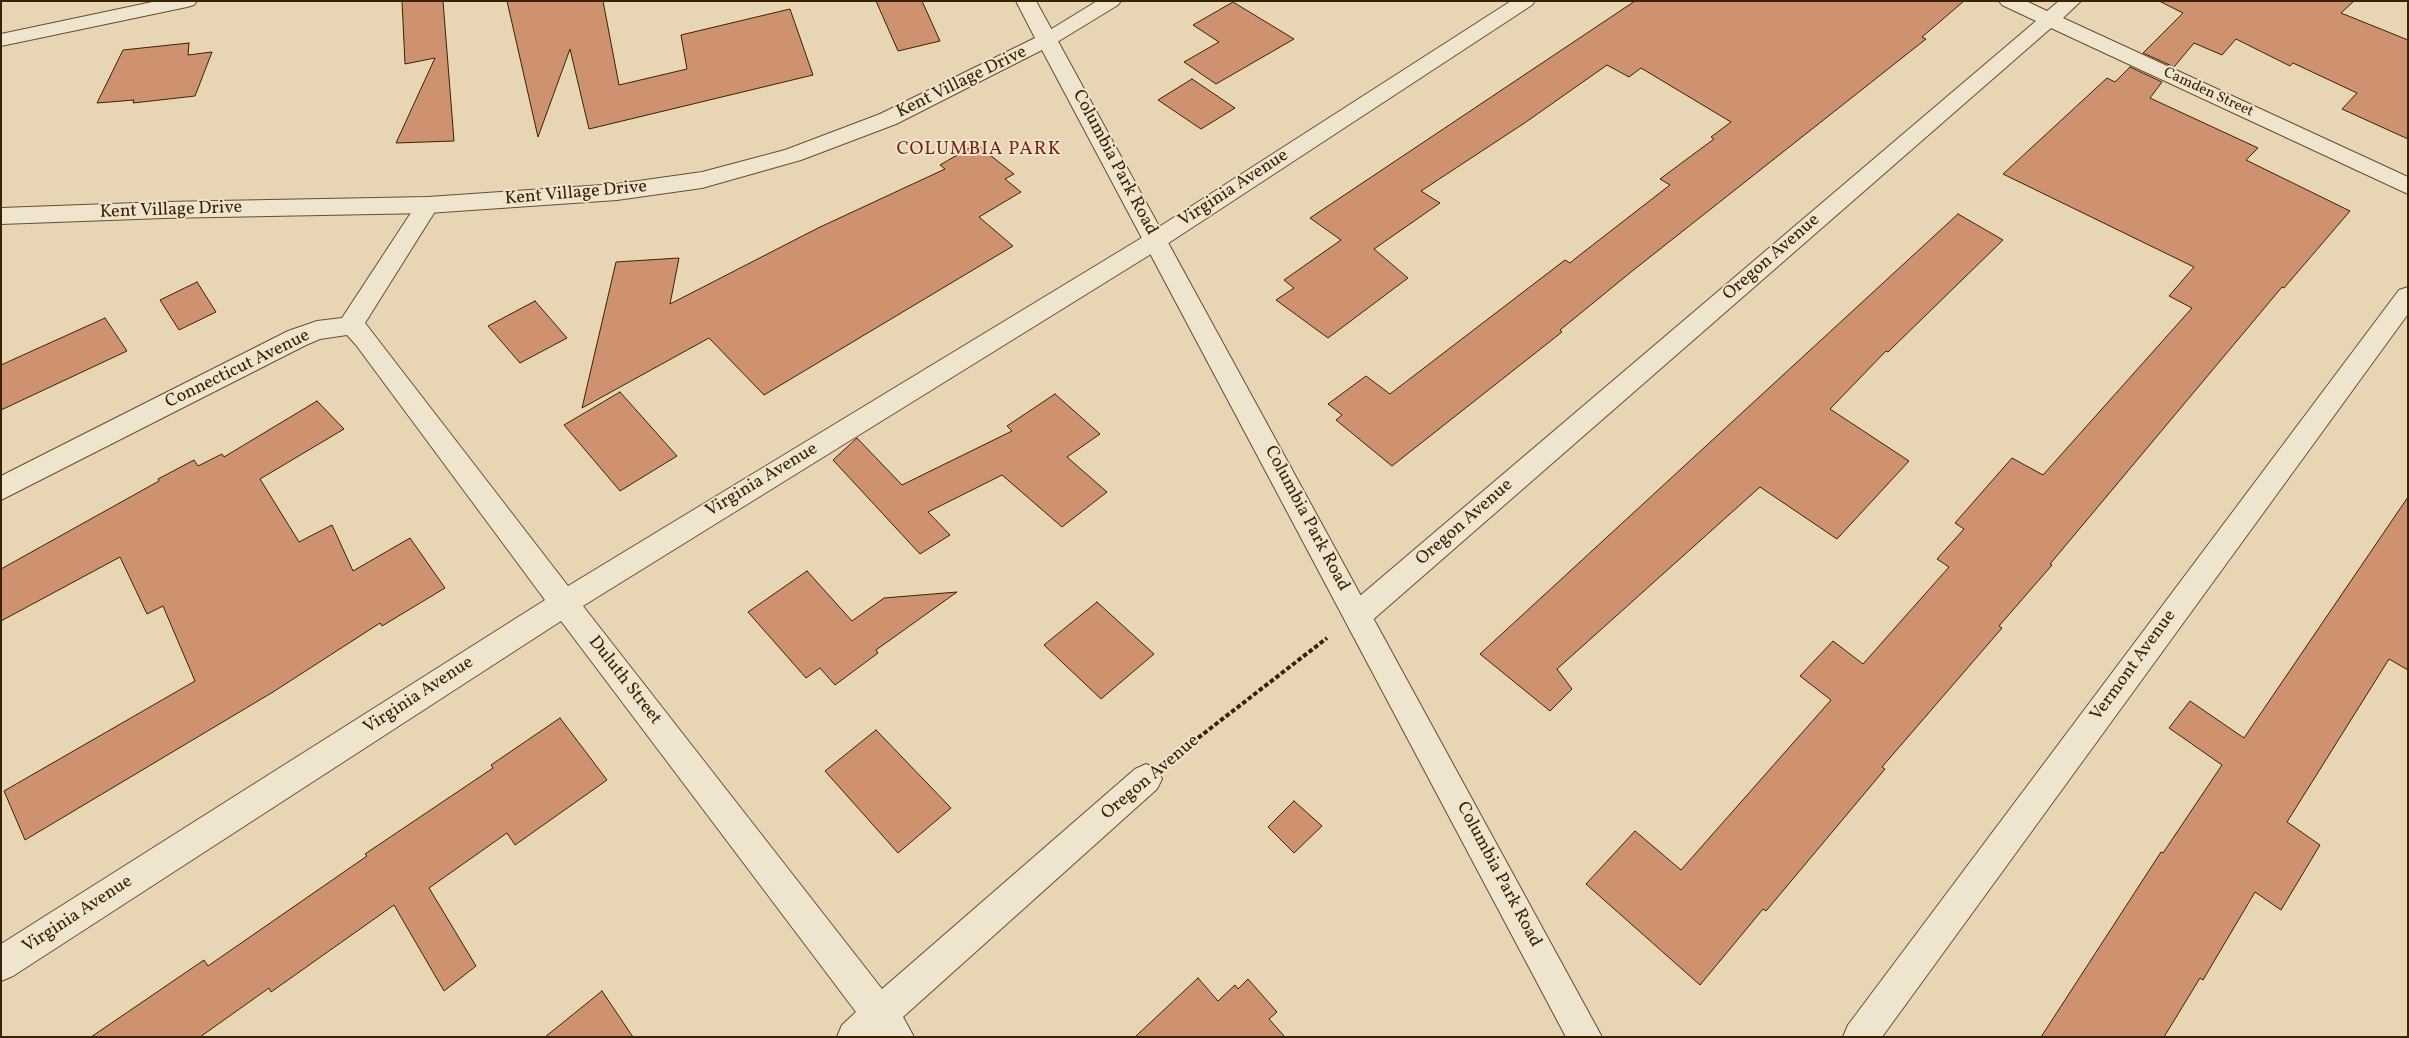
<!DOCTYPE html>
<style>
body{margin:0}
#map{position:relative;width:2409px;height:1038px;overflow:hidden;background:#e7d5b4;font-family:Vollkorn,serif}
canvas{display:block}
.frame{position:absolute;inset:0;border:2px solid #392300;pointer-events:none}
</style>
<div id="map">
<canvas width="2409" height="1038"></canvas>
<div class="frame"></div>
</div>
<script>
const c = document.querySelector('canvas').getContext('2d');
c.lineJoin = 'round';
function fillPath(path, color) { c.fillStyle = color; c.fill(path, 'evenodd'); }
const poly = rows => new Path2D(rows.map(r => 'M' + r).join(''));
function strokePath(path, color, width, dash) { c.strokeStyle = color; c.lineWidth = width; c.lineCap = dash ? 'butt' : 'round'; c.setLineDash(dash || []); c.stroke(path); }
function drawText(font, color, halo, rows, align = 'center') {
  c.font = font + ' Vollkorn,serif'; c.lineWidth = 4; c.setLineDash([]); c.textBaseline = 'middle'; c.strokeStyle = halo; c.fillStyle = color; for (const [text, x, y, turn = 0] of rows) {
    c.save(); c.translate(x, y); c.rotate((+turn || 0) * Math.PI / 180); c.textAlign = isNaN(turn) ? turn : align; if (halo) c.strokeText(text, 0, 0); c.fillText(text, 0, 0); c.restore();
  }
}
const building = poly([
 [402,1,443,1,454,141,396,143,435,58,405,64,402,1],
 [507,1,603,1,619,85,687,69,681,35,790,9,813,75,589,129,570,49,538,137,507,1],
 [876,1,922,1,940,41,898,51,876,1],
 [1635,1,1964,1,1922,37,1926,39,1631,272,1560,330,1562,332,1392,466,1336,420,1342,415,1328,404,1366,376,1390,394,1565,260,1570,263,1576,258,1670,185,1660,179,1714,139,1711,137,1731,122,1641,68,1629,77,1607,65,1526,122,1421,191,1440,203,1374,249,1408,278,1328,338,1276,300,1294,288,1284,280,1341,240,1310,218,1635,1],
 [2159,1,2354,1,2341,13,2408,40,2408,139,2342,109,2357,93,2293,63,2290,66,2236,39,2222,55,2194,43,2174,67,2143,53,2183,13,2159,1],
 [1233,2,1294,39,1216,84,1184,62,1219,42,1193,25,1233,2],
 [189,43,188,55,212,52,195,96,133,103,134,100,97,103,123,50,189,43],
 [2130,67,2162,82,2150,98,2258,148,2246,160,2350,211,2284,288,2282,287,2050,564,2052,565,1999,626,2002,628,1882,767,1885,769,1766,911,1763,909,1700,985,1586,884,1635,831,1681,870,1831,700,1800,676,1833,641,1863,664,1949,567,1937,559,1964,529,1955,523,2012,458,2043,475,2192,308,2169,296,2194,267,2003,174,2107,78,2115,82,2130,67],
 [1192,79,1235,108,1201,129,1158,100,1192,79],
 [976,144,1014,174,1005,179,1021,192,979,217,1013,246,764,395,709,338,582,408,616,262,679,258,670,304,818,228,945,169,940,165,976,144],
 [1958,214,2003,240,1888,352,1886,351,1830,409,1909,461,1837,539,1760,487,1557,669,1572,689,1550,711,1480,654,1958,214],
 [197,282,216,312,179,330,160,300,197,282],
 [535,301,567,338,520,363,488,326,535,301],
 [105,318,127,351,1,410,1,365,105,318],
 [620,392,677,456,620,491,564,425,620,392],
 [1055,394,1100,434,1067,457,1107,492,1062,527,1002,475,928,512,950,535,920,554,833,460,857,438,902,485,1012,431,1007,426,1055,394],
 [317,401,344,429,260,479,299,542,332,525,353,571,410,538,445,588,382,626,380,623,273,692,25,840,4,791,195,681,163,606,147,614,120,557,1,621,1,569,159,481,158,479,194,460,198,466,222,454,224,457,317,401],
 [2408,497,2408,670,2389,659,2287,822,2320,845,2281,910,2255,892,2203,980,2200,978,2164,1037,2041,1037,2161,852,2163,853,2222,765,2169,728,2190,701,2244,738,2408,497],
 [807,571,852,621,884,598,957,592,876,650,878,653,835,685,820,668,806,678,748,612,807,571],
 [1097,602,1154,654,1101,699,1044,645,1097,602],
 [560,718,607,780,515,845,507,833,429,888,476,966,444,991,394,905,271,992,269,988,200,1037,91,1037,204,960,208,966,367,856,365,854,493,768,491,765,560,718],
 [876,730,951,808,898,853,825,771,876,730],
 [1294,801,1322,826,1294,853,1268,827,1294,801],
 [1198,978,1218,1001,1235,985,1238,989,1248,979,1277,1012,1269,1019,1285,1037,1135,1037,1198,978],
 [602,991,633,1037,545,1037,602,991]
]);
const path = poly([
 [1176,755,1327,638]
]);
const minor = poly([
 [157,1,197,1,194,5,187,7,1,46,1,34,157,1],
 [1097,1,1121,1,1118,5,1054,44,1047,46,1040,44,1037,40,1040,36,1097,1],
 [1511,1,1535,1,1532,5,1164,246,583,606,882,989,1135,769,1146,764,1157,769,1162,779,1157,789,903,1017,914,1037,837,1037,842,1025,856,1012,561,621,13,976,1,981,1,944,545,600,356,345,347,335,320,339,306,345,1,500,1,476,288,331,317,321,342,318,420,199,428,197,436,199,439,205,365,323,568,586,1148,234,1511,1],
 [1999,1,2026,1,2047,11,2059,1,2081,1,2063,18,2408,177,2408,194,2051,28,1368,624,1358,627,1348,624,1344,615,1348,606,2036,21,2002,5,1999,1],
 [2408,287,2408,314,1882,1037,1843,1037,1848,1025,2399,290,2408,287]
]);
const tertiary = poly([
 [1016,1,1036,1,1602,1037,1566,1037,1042,50,896,124,801,160,702,188,617,200,428,213,164,218,1,224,1,208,164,202,428,197,617,184,702,172,785,150,880,114,1035,38,1016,1]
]);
const farStreetnames = [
 ["Camden Street",2208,93,25]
];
const streetNames = [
 ["Kent Village Drive",962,83,-26],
 ["Columbia Park Road",1114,163,62],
 ["Virginia Avenue",1234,189,-33],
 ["Kent Village Drive",576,194,-5],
 ["Kent Village Drive",171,211,-2],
 ["Oregon Avenue",1772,258,-41],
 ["Connecticut Avenue",238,370,-26],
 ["Virginia Avenue",762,481,-31],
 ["Columbia Park Road",1306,519,62],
 ["Oregon Avenue",1465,523,-41],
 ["Vermont Avenue",2134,666,-54],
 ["Duluth Street",624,681,52],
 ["Virginia Avenue",419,696,-33],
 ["Oregon Avenue",1151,778,-40],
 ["Columbia Park Road",1498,875,62],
 ["Virginia Avenue",78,915,-33]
];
const neighbourhoodNames = [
 ["COLUMBIA PARK",979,151]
];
fillPath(building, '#cf9271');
strokePath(building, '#392300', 1);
strokePath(minor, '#64502d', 2);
strokePath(tertiary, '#64502d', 2);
strokePath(path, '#392300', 4, [4.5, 2.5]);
fillPath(minor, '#efe4ce');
fillPath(tertiary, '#efe4ce');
drawText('15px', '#392300', '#efe4ce', farStreetnames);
drawText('18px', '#392300', '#efe4ce', streetNames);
c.letterSpacing = '1px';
drawText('19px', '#7a1f14', '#efe4ce', neighbourhoodNames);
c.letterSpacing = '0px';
</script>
